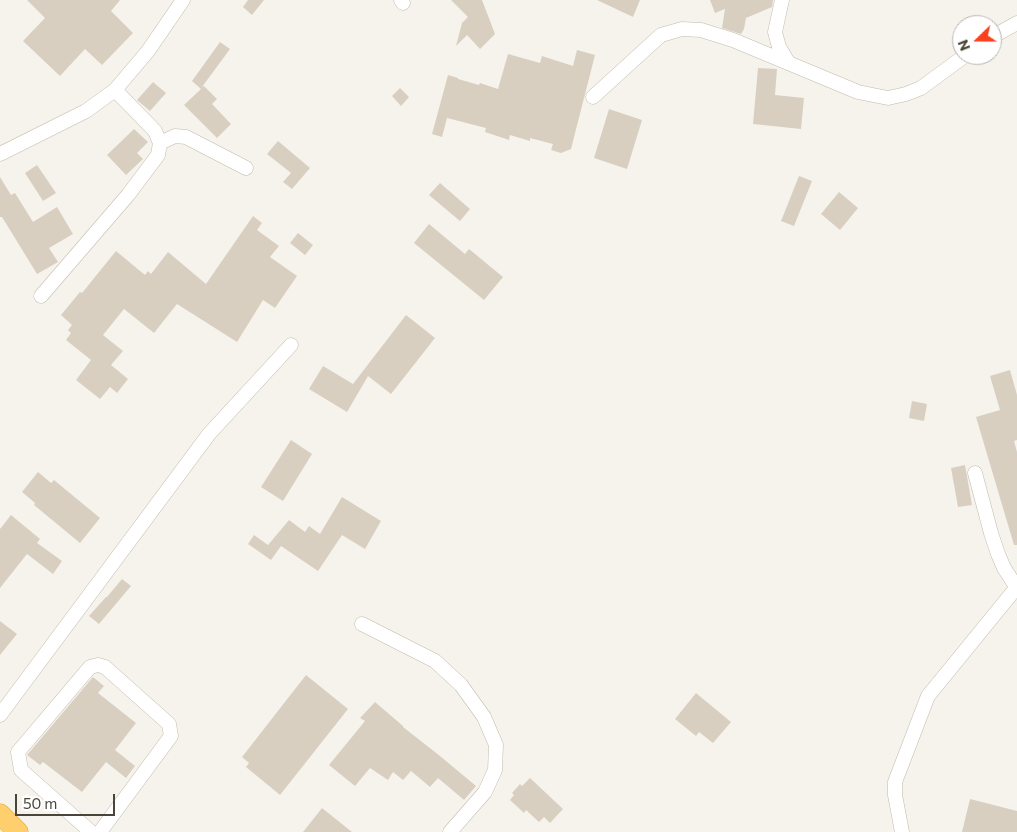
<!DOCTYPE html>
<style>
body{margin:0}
#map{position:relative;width:1017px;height:832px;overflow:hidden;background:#f6f3ec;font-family:Commissioner,sans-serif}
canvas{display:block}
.north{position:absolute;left:952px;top:15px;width:50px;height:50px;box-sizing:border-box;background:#fff;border:1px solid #b7b4b0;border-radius:50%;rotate:248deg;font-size:14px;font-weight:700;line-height:20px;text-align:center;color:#4b4439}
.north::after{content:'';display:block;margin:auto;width:18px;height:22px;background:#fc3f1d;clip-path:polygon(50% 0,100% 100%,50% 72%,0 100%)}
.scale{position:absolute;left:15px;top:794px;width:100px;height:22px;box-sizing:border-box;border:2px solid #4b4439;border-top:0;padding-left:6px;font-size:15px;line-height:18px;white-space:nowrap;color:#4b4439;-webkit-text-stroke:4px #fff;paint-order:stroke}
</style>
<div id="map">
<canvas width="1017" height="832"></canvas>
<div class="north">N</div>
<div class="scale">50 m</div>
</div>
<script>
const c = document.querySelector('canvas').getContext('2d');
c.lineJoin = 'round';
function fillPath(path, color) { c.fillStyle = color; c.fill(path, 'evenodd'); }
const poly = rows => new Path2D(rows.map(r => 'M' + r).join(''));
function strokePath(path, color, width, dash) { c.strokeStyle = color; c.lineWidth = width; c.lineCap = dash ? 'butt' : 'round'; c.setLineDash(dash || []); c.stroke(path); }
const building = poly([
 [27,0,120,0,111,11,133,33,102,65,85,49,60,76,23,41,45,18],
 [248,0,264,0,252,15,243,7],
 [451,0,482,0,495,34,480,49,467,35,456,46,462,23,468,17],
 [597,0,640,0,633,17],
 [710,0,773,0,772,7,746,18,744,29,741,34,722,28,725,9,715,13],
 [220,42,230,49,202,87,204,86,217,99,212,104,231,124,217,138,184,105,201,89,192,81],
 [577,50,595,55,571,149,561,153,551,150,553,144,530,138,530,141,510,135,509,140,485,132,486,128,447,118,442,137,432,134,448,75,458,78,458,79,479,85,480,83,498,89,508,54,540,63,542,56,573,66],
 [758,68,777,69,775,95,804,98,801,129,753,124],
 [153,82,166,93,150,111,137,100],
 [400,88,409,97,401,106,392,96],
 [609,109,642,120,627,169,594,158],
 [134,129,148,142,137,153,143,159,126,175,107,155],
 [278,141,310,168,292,189,283,182,291,173,267,154],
 [37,165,56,193,43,201,25,173],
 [799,176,812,181,794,226,781,221],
 [0,177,11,195,15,193,33,222,57,207,73,234,49,248,58,262,37,274,2,217,0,217],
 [440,183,470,209,460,221,429,195],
 [839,192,858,208,840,230,821,214],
 [253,216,262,223,257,230,279,246,270,257,297,276,275,308,263,300,237,342,177,304,154,333,124,309,103,335,123,351,111,365,128,379,117,393,110,387,100,399,76,380,91,360,66,340,71,333,68,330,72,325,61,315,80,292,82,293,116,251,145,275,148,271,151,274,168,252,206,284],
 [429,224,465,254,469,249,503,277,484,300,414,243],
 [298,233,313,245,305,255,290,243],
 [406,315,435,338,391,394,368,376,347,412,309,389,323,366,353,384],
 [1010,370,1017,395,1017,440,1014,441,1017,452,1017,545,1014,545,976,417,1000,410,990,376],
 [912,401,927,404,924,421,909,418],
 [291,440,312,454,283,501,261,487],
 [965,465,972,505,958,507,951,468],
 [38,472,51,483,54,480,100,518,80,543,34,505,35,503,22,492],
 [342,497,381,521,365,549,342,535,318,571,281,546,271,560,248,544,254,535,268,545,289,520,305,532,309,526,320,534],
 [11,515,40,539,37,543,62,561,53,574,27,554,0,588,0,529],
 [122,579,131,586,99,624,89,616,106,597,107,597],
 [0,621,17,634,0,655],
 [306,675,348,709,280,795,246,767,249,763,242,757],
 [93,677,104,686,98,693,136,723,115,750,135,766,126,778,106,762,82,792,43,762,40,765,27,755],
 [696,693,731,722,713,743,699,732,696,736,675,719],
 [375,702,403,726,403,727,440,756,476,786,464,800,438,778,430,787,411,771,403,780,393,772,388,780,370,768,355,786,329,765,365,721,360,718],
 [530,778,563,809,550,823,544,817,539,822,526,810,524,813,510,800,514,795,512,793,520,784,522,786],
 [970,799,1017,811,1017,832,962,832],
 [322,808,352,832,303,832]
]);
const minor = poly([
 [401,0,403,3],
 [782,0,775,32,779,47,788,62],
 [992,37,1017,23],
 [593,97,661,35,682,29,701,30,733,40,858,92,888,98,906,94,921,88,966,55],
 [160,143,175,136,186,137,246,168],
 [0,154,86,111,115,90,148,51,183,0],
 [41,296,128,195,158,155,160,143,155,131,115,90],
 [975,473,991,533,998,554,1004,568,1017,588],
 [362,624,435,661,461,685,484,717,496,745,495,770,485,792,450,832],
 [0,715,209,434,291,345],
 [91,832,21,770,18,752,90,667,98,665,105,667,169,724,171,736,100,832],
 [902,832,895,795,895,782,928,696,1017,587]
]);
const highway = poly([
 [0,814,18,832]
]);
fillPath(building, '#d8cfc1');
strokePath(minor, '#c2bbae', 15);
strokePath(highway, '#e0a43c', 21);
strokePath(minor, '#fff', 14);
strokePath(highway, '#ffcf6e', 20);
</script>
